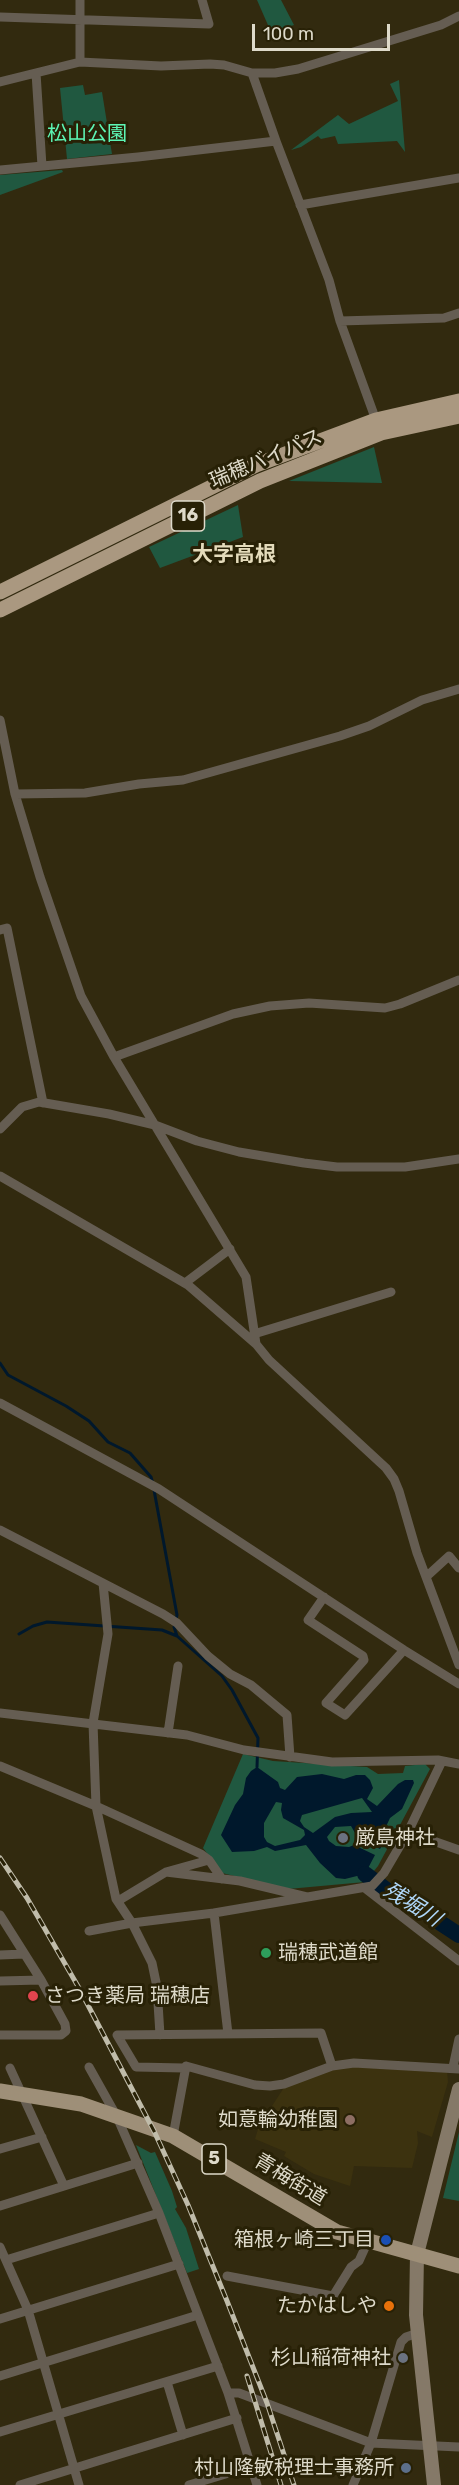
<!DOCTYPE html>
<meta charset="utf-8">
<style>
body{margin:0}
#map{position:relative;width:459px;height:2485px;overflow:hidden;background:#322a0f;font-family:Rubik,sans-serif}
canvas{display:block}
.scale{position:absolute;left:252px;top:24px;width:138px;height:27px;box-sizing:border-box;border:3px solid #dedaca;border-top:0;padding-left:8px;font-size:18px;line-height:21px;white-space:nowrap;color:#dedaca;-webkit-text-stroke:4px #282106;paint-order:stroke}
</style>
<div id="map">
<canvas width="459" height="2485"></canvas>
<div class="scale">100 m</div>
</div>
<script>
const c = document.querySelector('canvas').getContext('2d');
c.lineJoin = 'round';
function fillPath(path, color) { c.fillStyle = color; c.fill(path, 'evenodd'); }
const poly = rows => new Path2D(rows.map(r => 'M' + r).join(''));
function strokePath(path, color, width, dash) { c.strokeStyle = color; c.lineWidth = width; c.lineCap = dash ? 'butt' : 'round'; c.setLineDash(dash || []); c.stroke(path); }
function drawText(font, color, halo, rows, align = 'center') {
  c.font = font + ' Rubik,"Noto Sans JP",sans-serif'; c.lineWidth = 6; c.setLineDash([]); c.textBaseline = 'middle'; c.strokeStyle = halo; c.fillStyle = color; for (const [text, x, y, turn = 0] of rows) {
    c.save(); c.translate(x, y); c.rotate((+turn || 0) * Math.PI / 180); c.textAlign = isNaN(turn) ? turn : align; if (halo) c.strokeText(text, 0, 0); c.fillText(text, 0, 0); c.restore();
  }
}
const built = poly([
 [354,2066,447,2071,448,2082,432,2137,417,2131,418,2143,412,2168,354,2166,350,2186,314,2174,284,2156,286,2152,255,2139,259,2126,285,2086,331,2070]
]);
const green = poly([
 [257,0,281,0,294,25,271,32],
 [399,80,405,152,397,141,338,144,335,136,321,139,318,136,301,147,291,150,338,115,349,124,398,101,390,84],
 [83,85,85,95,102,92,112,154,67,159,60,88],
 [62,170,63,172,0,195,0,175],
 [374,447,382,483,289,481],
 [238,505,243,537,160,568,149,547],
 [243,1754,273,1761,367,1767,378,1774,403,1773,405,1766,425,1764,430,1769,378,1866,365,1882,288,1889,222,1873,203,1848],
 [459,2132,459,2201,443,2198],
 [136,2145,151,2153,155,2152,172,2191,177,2207,175,2209,186,2228,199,2269,187,2273]
]);
const water = poly([
 [257,1767,278,1782,280,1788,285,1790,297,1777,322,1774,344,1779,356,1775,365,1775,370,1780,373,1788,367,1799,377,1806,398,1784,405,1780,413,1780,414,1783,402,1809,390,1818,383,1833,383,1844,380,1849,358,1838,351,1826,335,1827,327,1837,329,1841,336,1846,349,1847,354,1845,375,1855,365,1874,345,1879,336,1878,320,1863,306,1845,275,1851,267,1847,254,1851,232,1852,221,1835,235,1805,243,1794,246,1778,251,1771],
 [362,1798,372,1812,351,1813,335,1817,313,1833,304,1827,300,1821,302,1815],
 [276,1802,282,1803,281,1810,283,1818,304,1830,305,1835,300,1840,275,1846,267,1842,264,1837,264,1823]
]);
const stream = poly([
 [0,1363,8,1375,66,1406,89,1421,108,1442,130,1453,151,1477,153,1484],
 [154,1490,177,1615,174,1627,177,1636,222,1676,232,1690,258,1738,257,1767],
 [19,1634,33,1626,47,1622,162,1630,177,1636]
]);
const river = poly([
 [365,1874,393,1895,415,1902,433,1918,459,1935]
]);
const minor = poly([
 [80,0,80,62],
 [0,17,209,24,202,0],
 [36,73,42,166],
 [252,73,276,141],
 [0,82,80,62,161,66,210,64,224,65,252,73,275,73,298,69,441,25,459,16],
 [0,170,138,157,276,141,329,280,340,321,377,423],
 [300,205,459,178],
 [340,321,444,318,459,313],
 [0,720,15,794,40,877,81,996,114,1057,246,1277,256,1344],
 [15,794,85,793,139,784,183,780,340,736,369,726,422,700,459,689],
 [0,930,7,928,43,1103],
 [114,1057,233,1014,270,1006,309,1003,385,1008,400,1004,459,980],
 [0,1129,22,1107,39,1102,109,1114,155,1125,197,1141,239,1152,304,1163,337,1167,405,1167,459,1159],
 [0,1176,188,1285,256,1344,269,1360,386,1468,394,1479,399,1491,417,1553,459,1665],
 [185,1283,230,1249],
 [254,1334,391,1292],
 [0,1403,159,1489,404,1650,459,1684],
 [0,1530,163,1614,177,1623,208,1656,230,1674,251,1685,287,1715,290,1757],
 [426,1577,449,1556,459,1568],
 [103,1583,108,1634,93,1723,96,1806,116,1899,132,1923,152,1963,157,1987,160,2035],
 [324,1597,308,1620,363,1656,364,1660,326,1703,345,1715,404,1650],
 [0,1713,187,1735,244,1750,332,1762,438,1760,459,1764],
 [168,1733,178,1666],
 [0,1766,96,1806,201,1854,209,1860,222,1879],
 [408,1832,459,1850],
 [166,1872,240,1881,307,1897],
 [366,1889,459,1961],
 [118,1901,166,1872,209,1860],
 [0,1915,41,1980,65,2024,66,2031,61,2035,0,2035],
 [89,1931,132,1923,214,1913],
 [0,1955,24,1954],
 [0,1981,41,1980],
 [228,2034,214,1913,372,1886,384,1873,408,1832,442,1761],
 [89,2067,117,2117,159,2213,228,2393,257,2485],
 [453,2067,459,2039],
 [10,2068,64,2186],
 [184,2068,136,2067,117,2035,321,2033,332,2066],
 [173,2136,186,2066,255,2085,270,2086,284,2084,332,2066,354,2063,459,2069],
 [0,2149,42,2137],
 [0,2206,138,2163],
 [0,2247,28,2310,79,2485],
 [6,2260,159,2213],
 [227,2276,333,2296,351,2267,359,2261,368,2241],
 [0,2319,179,2264],
 [0,2376,198,2315],
 [167,2382,183,2435],
 [228,2393,239,2393,255,2399,371,2443,459,2447],
 [0,2432,218,2366],
 [20,2485,237,2418],
 [189,2485,252,2466],
 [353,2485,371,2443,401,2342,406,2337,418,2333]
]);
const secondary = poly([
 [434,2485,416,2315,417,2254,459,2089]
]);
const primary = poly([
 [0,2091,81,2104,173,2136,337,2232,459,2266]
]);
const trunk = poly([
 [0,592,256,465,376,420,459,401],
 [0,610,260,481,381,433,459,416]
]);
const rail = poly([
 [0,1858,27,1898,79,1988,154,2131,188,2205,227,2301,267,2403,294,2485],
 [247,2376,281,2485]
]);
const markers = [
 [343,1838,6,"#6b7280"],
 [266,1953,6,"#2e9e5b"],
 [33,1996,6,"#e0444e"],
 [350,2120,6,"#8d6e63"],
 [386,2240,6,"#1a4fb4"],
 [389,2306,6,"#e8710a"],
 [403,2358,6,"#6b7280"],
 [406,2468,6,"#5c6f8a"]
];
const shields = [
 [188,516,33],
 [214,2159,24]
];
const shieldNames = [
 ["16",188,516],
 ["5",214,2159]
];
const parkNames = [
 ["松山公園",87,134]
];
const streetNames = [
 ["瑞穂バイパス",266,459,-23],
 ["青梅街道",290,2180,31]
];
const poiNames = [
 ["厳島神社",355,1838,"left"],
 ["瑞穂武道館",278,1953,"left"],
 ["さつき薬局 瑞穂店",45,1996,"left"],
 ["如意輪幼稚園",338,2120],
 ["箱根ヶ崎三丁目",374,2240],
 ["たかはしや",377,2306],
 ["杉山稲荷神社",391,2358],
 ["村山隆敏税理士事務所",394,2468]
];
const neighbourhoodNames = [
 ["大字高根",234,555]
];
const waterNames = [
 ["残堀川",412,1905,32]
];
fillPath(built, '#3c320f');
fillPath(green, '#205840');
fillPath(water, '#00182c');
strokePath(stream, '#00182c', 3);
strokePath(river, '#00182c', 16);
strokePath(minor, '#655d52', 9);
strokePath(secondary, '#857968', 14);
strokePath(primary, '#9e8f78', 15);
strokePath(trunk, '#aa9880', 15);
strokePath(rail, '#c0bcaa', 5);
strokePath(rail, '#282106', 3, [9]);
for (const [x, y, r, color] of markers) { const dot = new Path2D(); dot.arc(x, y, r, 0, 2 * Math.PI); c.fillStyle = color; c.fill(dot); strokePath(dot, '#282106', 2); }
for (const [x, y, w] of shields) { const box = new Path2D(); box.roundRect(x - w / 2, y - 15, w, 30, 4.5); c.fillStyle = '#282106'; c.fill(box); strokePath(box, '#dedaca', 1.5); }
drawText('bold 18px', '#dedaca', null, shieldNames);
drawText('20px', '#5df5b5', '#282106', parkNames);
drawText('20px', '#dedaca', '#282106', streetNames);
drawText('20px', '#dedaca', '#282106', poiNames, 'right');
drawText('bold 21px', '#e4dbbb', '#282106', neighbourhoodNames);
drawText('italic 21px', '#afd7f9', '#282106', waterNames);
</script>
